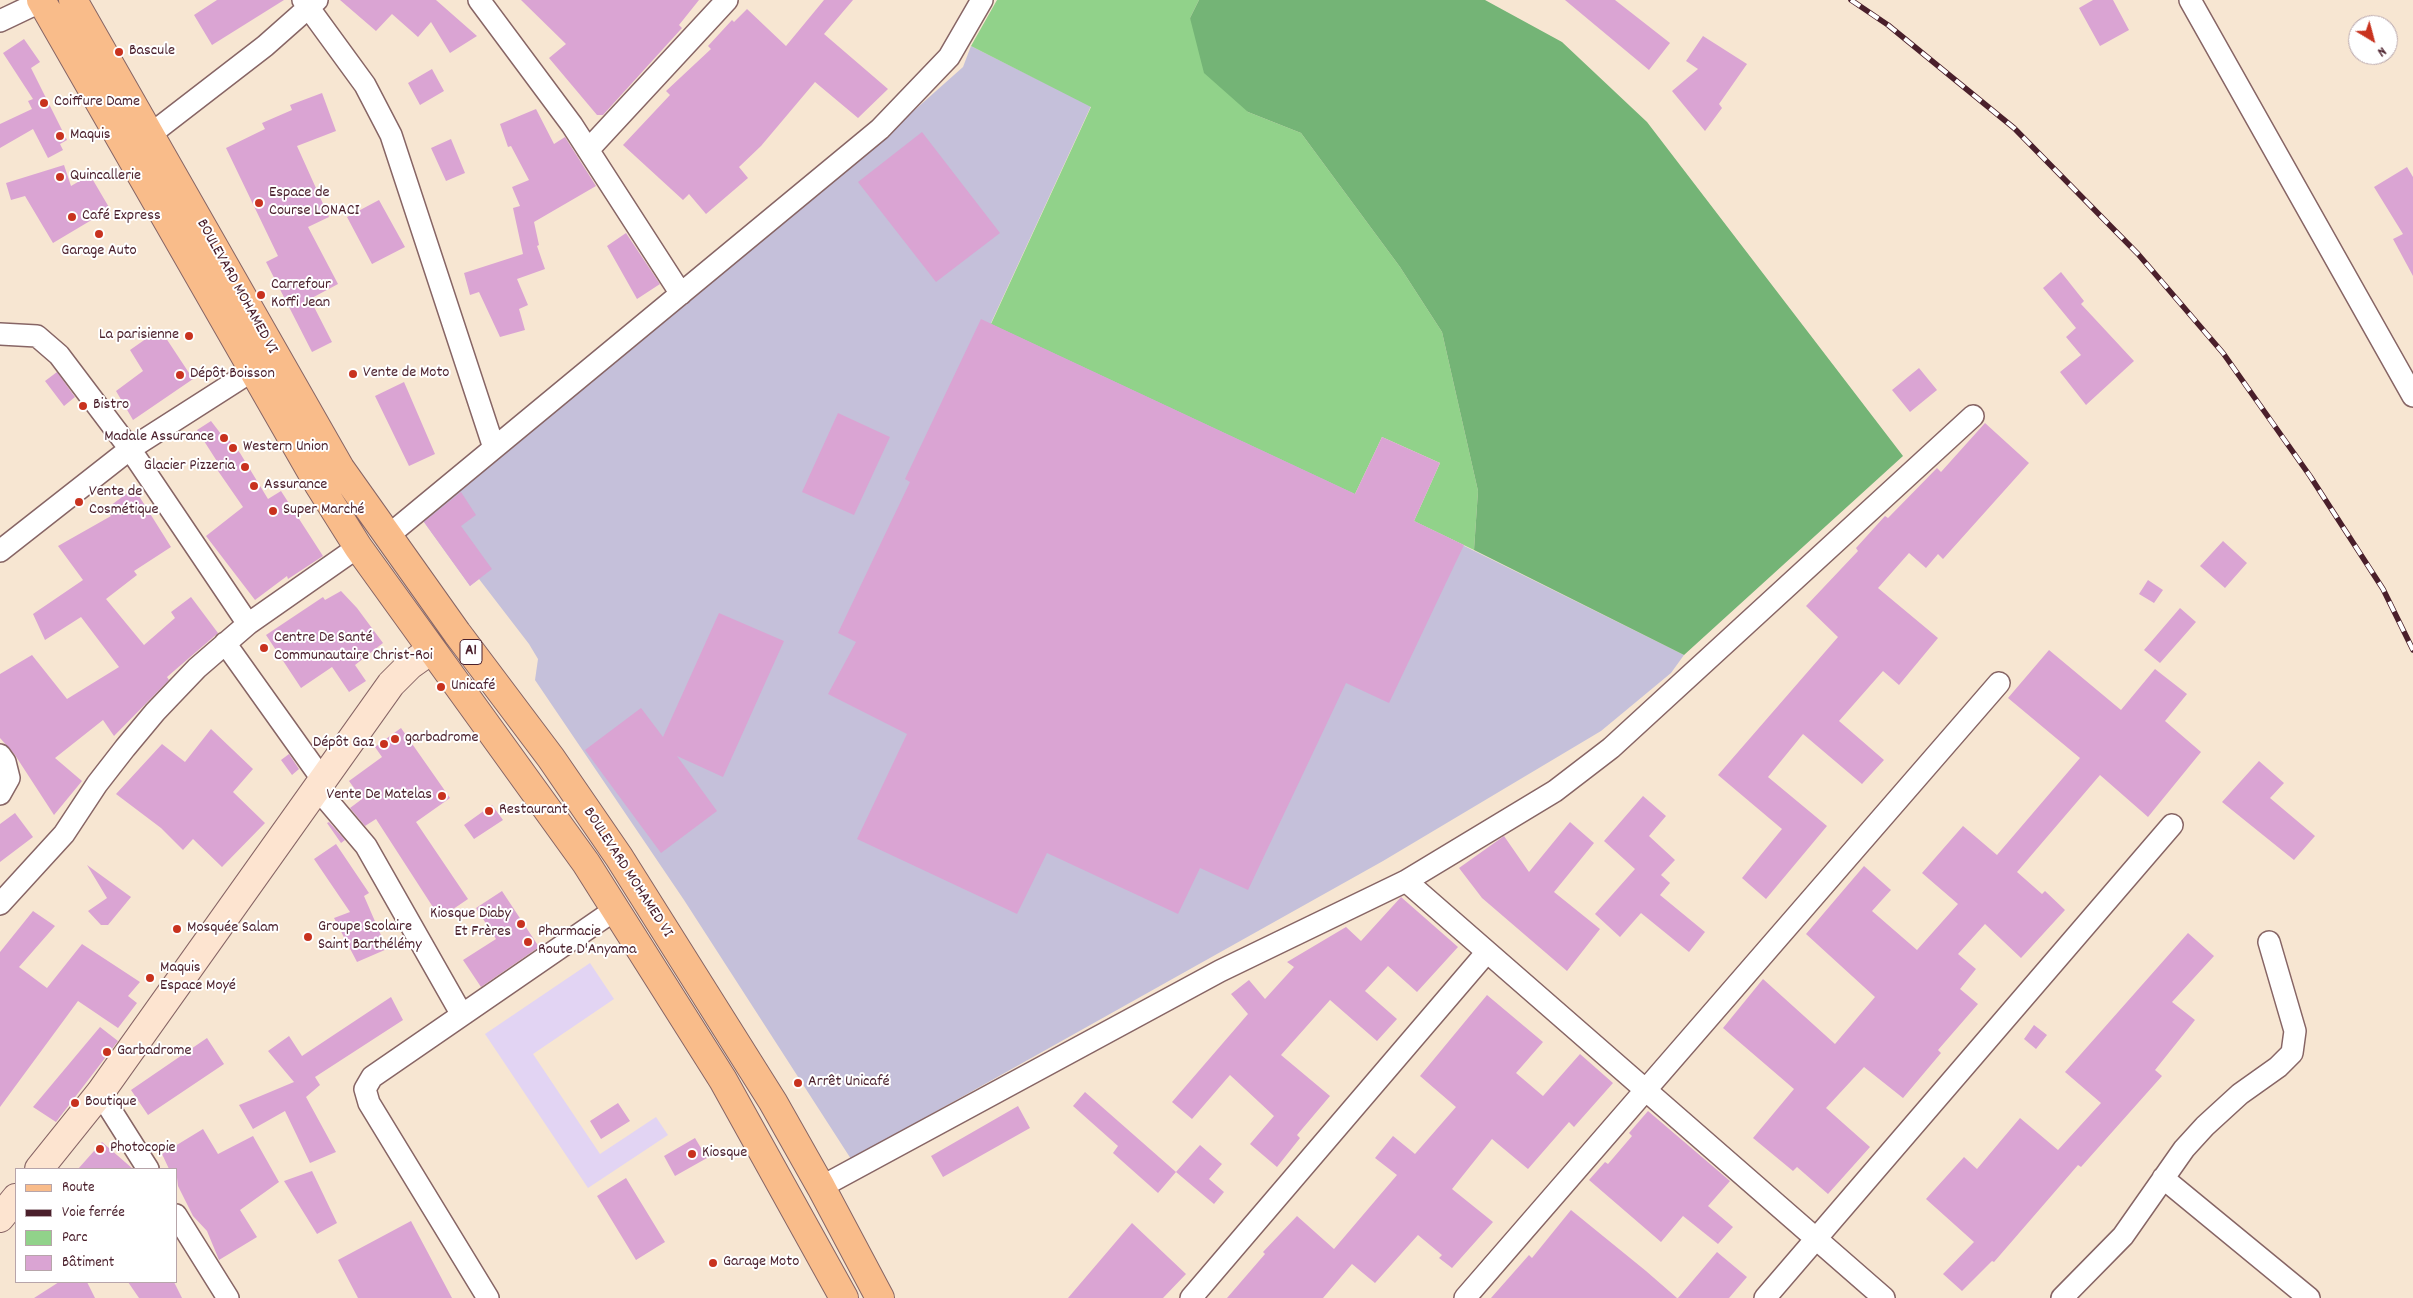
<!DOCTYPE html>
<meta charset="utf-8">
<style>
body{margin:0}
#map{position:relative;width:2413px;height:1298px;overflow:hidden;background:#f7e6d2;font-family:Dekko,sans-serif}
canvas{display:block}
.legend{position:absolute;left:15px;top:1168px;width:162px;height:115px;box-sizing:border-box;background:#fff;border:1px solid #b7a5aa;margin:0;padding:6px 9px;list-style:none;font-size:15px;color:#4a1f2b}
.legend li{display:flex;align-items:center;gap:10px;height:25px}
.legend b{width:25px;border:1px solid #b7a5aa}
.north{position:absolute;left:2348px;top:15px;width:50px;height:50px;box-sizing:border-box;background:#fff;border:1px solid #b7a5aa;border-radius:50%;rotate:143deg;font-size:14px;font-weight:700;line-height:20px;text-align:center;color:#4a1f2b}
.north::after{content:'';display:block;margin:auto;width:18px;height:22px;background:#c8321e;clip-path:polygon(50% 0,100% 100%,50% 72%,0 100%)}
</style>
<div id="map">
<canvas width="2413" height="1298"></canvas>
<ul class="legend">
<li><b style="height:6px;background:#f9bc8a"></b>Route</li>
<li><b style="height:6px;background:#4a1f2b"></b>Voie ferrée</li>
<li><b style="height:14px;background:#91d28a"></b>Parc</li>
<li><b style="height:14px;background:#daa4d3"></b>Bâtiment</li>
</ul>
<div class="north">N</div>
</div>
<script>
const c = document.querySelector('canvas').getContext('2d');
c.lineJoin = 'round';
function fillPath(path, color) { c.fillStyle = color; c.fill(path, 'evenodd'); }
const poly = rows => new Path2D(rows.map(r => 'M' + r).join(''));
function strokePath(path, color, width, dash) { c.strokeStyle = color; c.lineWidth = width; c.lineCap = dash ? 'butt' : 'round'; c.setLineDash(dash || []); c.stroke(path); }
function drawText(font, color, halo, rows, align = 'center') {
  c.font = font + ' Dekko,sans-serif'; c.lineWidth = 4; c.setLineDash([]); c.textBaseline = 'middle'; c.strokeStyle = halo; c.fillStyle = color; for (const [text, x, y, turn = 0] of rows) {
    c.save(); c.translate(x, y); c.rotate((+turn || 0) * Math.PI / 180); c.textAlign = isNaN(turn) ? turn : align; if (halo) c.strokeText(text, 0, 0); c.fillText(text, 0, 0); c.restore();
  }
}
const built = poly([
 [590,963,614,999,533,1054,600,1154,656,1117,668,1135,588,1188,485,1034]
]);
const industrial = poly([
 [971,46,1091,106,991,323,1414,521,1684,655,1671,673,1601,731,1383,861,851,1159,684,900,535,680,538,659,529,644,479,579,470,586,421,518,460,491,837,179,963,67]
]);
const green = poly([
 [997,0,1199,0,1190,18,1248,112,1301,133,1400,267,1442,332,1478,491,1474,550,1414,521,1440,463,1382,437,1355,494,991,324,1091,107,971,46]
]);
const forest = poly([
 [1199,0,1485,0,1562,42,1647,122,1903,456,1684,655,1474,550,1478,491,1442,332,1400,267,1301,133,1248,112,1204,73,1190,18]
]);
const building = poly([
 [217,0,284,0,212,45,194,15],
 [340,0,436,0,477,36,450,53,431,22,418,37,392,14,376,31],
 [521,0,699,0,679,25,682,28,603,115,597,115,549,58,566,44],
 [824,0,853,0,824,34,888,89,858,118,815,82,761,146,739,167,748,178,706,214,689,194,683,200,623,145,670,95,666,91,711,49,708,46,732,20,734,22,747,9,786,46],
 [1565,0,1615,0,1670,43,1649,70],
 [2093,0,2113,0,2129,30,2100,46,2079,8],
 [1703,36,1747,64,1719,104,1722,108,1705,131,1672,91,1698,69,1686,61],
 [24,39,40,62,31,68,67,140,60,144,63,150,48,158,33,129,0,148,0,124,32,109,28,101,33,99,3,53],
 [432,69,444,91,420,105,408,83],
 [322,93,336,131,297,146,329,217,308,227,338,284,310,299,332,342,312,352,266,262,278,256,226,148,265,129,262,123,292,110,290,105],
 [536,109,554,144,565,137,596,186,534,222,539,245,537,246,545,269,517,279,528,305,519,309,525,330,500,337,479,292,470,295,464,273,523,254,513,208,520,206,512,187,529,180,511,146,508,147,500,124],
 [922,132,1000,233,936,282,858,182],
 [451,139,465,173,446,181,431,148],
 [64,165,71,186,90,175,110,209,53,243,25,196,11,200,6,183],
 [2407,167,2413,177,2413,276,2393,239,2403,234,2374,187],
 [379,200,405,247,372,264,347,217],
 [626,233,660,284,637,299,607,246],
 [2061,272,2084,301,2081,304,2134,361,2086,405,2060,372,2081,355,2066,337,2076,328,2043,288],
 [981,319,1355,494,1382,437,1440,463,1414,521,1464,545,1389,703,1346,683,1248,890,1200,868,1178,914,1047,853,1017,914,857,839,907,734,828,694,856,642,838,633,910,482,905,479],
 [160,329,193,379,133,420,116,391,143,371,130,350],
 [1919,368,1937,390,1910,412,1892,390],
 [57,372,75,397,64,406,45,381],
 [404,382,435,454,409,466,375,396],
 [838,413,890,437,854,515,802,492],
 [211,421,221,434,223,433,240,453,268,499,281,491,323,556,288,579,287,576,255,600,206,536,243,507,216,468,220,466,197,430],
 [1985,423,2029,463,1943,559,1938,554,1926,568,1909,553,1878,588,1938,638,1899,685,1883,671,1839,721,1884,760,1862,784,1803,734,1768,777,1827,826,1766,899,1742,878,1782,829,1718,775,1838,637,1806,606,1858,551,1856,548,1885,516,1888,518,1937,468,1941,472],
 [134,488,171,547,134,571,137,575,106,599,144,645,175,618,171,612,191,597,218,633,167,677,169,680,114,736,103,720,55,758,82,781,54,815,15,755,0,738,0,674,32,655,67,699,119,667,81,617,45,640,33,614,83,580,58,546,111,516,106,509],
 [461,492,476,515,461,526,492,569,470,586,424,522],
 [2223,541,2247,563,2225,588,2200,566],
 [2148,580,2163,590,2154,603,2139,594],
 [341,591,357,608,383,643,355,665,366,681,349,692,332,667,301,688,266,635,323,597,325,600],
 [2180,608,2196,622,2160,663,2144,650],
 [719,613,784,641,723,777,677,756,717,811,661,853,585,750,641,708,663,737],
 [2049,650,2121,710,2155,669,2187,694,2165,721,2201,752,2148,817,2100,775,2017,872,2042,894,2045,891,2065,910,2021,958,1985,924,1958,954,1976,969,1960,989,1978,1004,1938,1050,1941,1053,1903,1098,1864,1067,1826,1108,1870,1147,1828,1194,1797,1167,1793,1171,1753,1138,1794,1089,1723,1028,1763,979,1835,1044,1875,997,1806,934,1864,866,1891,890,1872,911,1917,950,1958,904,1922,873,1963,826,1997,855,2080,758,2008,698],
 [401,728,450,798,416,822,468,899,440,918,376,819,365,826,350,808,362,799,349,781,382,757,375,747],
 [211,729,253,769,233,792,265,823,222,867,193,839,183,850,161,828,116,794,162,744,185,762],
 [289,754,299,769,292,775,281,760],
 [2259,761,2284,783,2270,798,2315,836,2294,860,2222,802],
 [1643,796,1666,816,1649,836,1675,860,1661,875,1670,883,1660,895,1705,932,1689,952,1641,913,1620,937,1595,914,1635,869,1604,841],
 [492,805,503,820,474,839,464,825],
 [15,813,33,837,0,862,0,824],
 [329,822,345,840,341,843,327,823],
 [1570,822,1594,843,1554,892,1600,929,1567,971,1482,898,1459,868,1504,836,1529,872],
 [336,844,369,893,364,896,387,949,357,962,334,918,350,912,314,859],
 [87,865,131,897,108,925,101,925,88,911,107,898],
 [502,891,539,947,481,987,463,960,496,939,476,908],
 [1401,897,1458,947,1417,992,1388,966,1365,991,1397,1019,1377,1041,1330,1000,1281,1055,1330,1096,1297,1135,1300,1138,1277,1167,1250,1144,1274,1116,1230,1075,1192,1119,1172,1102,1248,1014,1231,994,1249,980,1265,999,1294,967,1287,962,1346,927,1361,941],
 [33,911,55,926,19,967,47,988,82,944,140,982,128,996,137,1003,118,1028,78,1001,0,1107,0,952],
 [2188,933,2214,956,2172,1002,2195,1020,2155,1070,2162,1076,2081,1167,2078,1165,1994,1262,1992,1261,1962,1291,1943,1274,1974,1242,1926,1199,1964,1157,1977,1169,2020,1118,2058,1150,2101,1103,2065,1072],
 [1487,995,1543,1042,1516,1073,1543,1096,1580,1054,1613,1083,1574,1127,1569,1122,1528,1169,1492,1139,1452,1189,1493,1222,1452,1268,1439,1258,1442,1255,1418,1235,1375,1283,1352,1264,1323,1298,1227,1298,1265,1254,1263,1252,1297,1216,1334,1249,1397,1175,1375,1158,1393,1136,1415,1154,1456,1107,1420,1076],
 [391,997,403,1020,315,1077,320,1085,306,1097,336,1152,310,1163,285,1111,253,1129,239,1105,294,1082,268,1051,289,1036,302,1056],
 [2034,1025,2047,1035,2036,1049,2024,1039],
 [100,1027,118,1041,56,1122,33,1107],
 [207,1038,224,1064,148,1115,131,1090],
 [1085,1092,1176,1172,1158,1193,1113,1153,1118,1146,1073,1106],
 [618,1103,630,1121,601,1139,590,1121],
 [1018,1106,1030,1128,943,1177,931,1156],
 [1648,1111,1730,1181,1708,1206,1733,1227,1718,1244,1683,1216,1661,1242,1589,1180,1605,1162,1608,1164,1632,1136,1629,1133],
 [203,1129,218,1154,253,1136,279,1182,240,1210,257,1237,219,1260,207,1231,193,1216,178,1186,176,1169,169,1169,162,1154],
 [695,1138,707,1158,675,1176,664,1156],
 [102,1142,133,1169,78,1169],
 [1200,1145,1222,1164,1209,1179,1224,1192,1214,1204,1176,1172],
 [312,1171,337,1223,317,1234,284,1181],
 [626,1178,665,1242,636,1260,597,1196],
 [1571,1210,1646,1271,1677,1298,1491,1298,1529,1255,1532,1258],
 [411,1221,452,1298,358,1298,338,1260],
 [1132,1223,1186,1274,1163,1298,1068,1298],
 [1717,1252,1747,1277,1729,1298,1678,1298],
 [59,1282,87,1282,95,1298,34,1298],
 [128,1282,174,1282,182,1298,139,1298]
]);
const street = poly([
 [303,0,365,85,391,135,494,448],
 [479,0,572,125,681,294],
 [2190,0,2413,396],
 [0,21,42,1],
 [151,134,265,46,317,0],
 [588,150,727,0],
 [0,334,37,336,59,355,130,449,248,624],
 [389,535,880,129,949,57,982,0],
 [0,551,130,449,252,371],
 [225,643,322,779],
 [0,755,5,762,9,778,0,794],
 [316,787,366,846,462,1015],
 [1406,881,1884,1298],
 [0,904,64,834,97,784,125,748,155,712,197,668,248,624,358,547],
 [100,1093,148,1169],
 [2163,1178,2309,1298],
 [821,1187,1220,971,1406,881,1555,791,1611,748,1973,416],
 [176,1215,228,1298],
 [488,1298,369,1103,365,1089,372,1077,616,909],
 [1191,1298,1487,952],
 [1465,1298,1999,683],
 [1765,1298,2172,825],
 [2062,1298,2123,1236,2184,1149,2205,1126,2240,1094,2278,1067,2292,1053,2295,1031,2269,942]
]);
const secondary = poly([
 [39,1169,100,1093,391,684,410,665,431,650],
 [0,1218,16,1198]
]);
const primary = poly([
 [41,0,319,485,358,547,586,863,723,1080,844,1298],
 [73,0,340,468,457,633,551,758,619,857,773,1102,821,1187,880,1298]
]);
const rail = poly([
 [1851,0,1888,25,2014,128,2138,254,2223,353,2310,476,2383,589,2413,650]
]);
const markers = [
 [119,52,5,"#c8321e"],
 [44,103,5,"#c8321e"],
 [60,136,5,"#c8321e"],
 [60,177,5,"#c8321e"],
 [259,203,5,"#c8321e"],
 [72,217,5,"#c8321e"],
 [99,234,5,"#c8321e"],
 [261,295,5,"#c8321e"],
 [189,336,5,"#c8321e"],
 [353,374,5,"#c8321e"],
 [180,375,5,"#c8321e"],
 [83,406,5,"#c8321e"],
 [224,438,5,"#c8321e"],
 [233,448,5,"#c8321e"],
 [245,467,5,"#c8321e"],
 [254,486,5,"#c8321e"],
 [79,502,5,"#c8321e"],
 [273,511,5,"#c8321e"],
 [264,648,5,"#c8321e"],
 [441,687,5,"#c8321e"],
 [395,739,5,"#c8321e"],
 [384,744,5,"#c8321e"],
 [442,796,5,"#c8321e"],
 [489,811,5,"#c8321e"],
 [521,924,5,"#c8321e"],
 [177,929,5,"#c8321e"],
 [308,937,5,"#c8321e"],
 [528,942,5,"#c8321e"],
 [150,978,5,"#c8321e"],
 [107,1052,5,"#c8321e"],
 [798,1083,5,"#c8321e"],
 [75,1103,5,"#c8321e"],
 [100,1149,5,"#c8321e"],
 [692,1154,5,"#c8321e"],
 [713,1263,5,"#c8321e"]
];
const shields = [
 [471,652,22]
];
const shieldNames = [
 ["A1",471,652]
];
const poiNames = [
 ["Bascule",129,52],
 ["Coiffure Dame",54,103],
 ["Maquis",70,136],
 ["Quincallerie",70,177],
 ["Espace de",269,194],
 ["Course LONACI",269,212],
 ["Café Express",82,217],
 ["Garage Auto",99,252,"center"],
 ["Carrefour",271,286],
 ["Koffi Jean",271,304],
 ["La parisienne",179,336,"right"],
 ["Vente de Moto",363,374],
 ["Dépôt Boisson",190,375],
 ["Bistro",93,406],
 ["Madale Assurance",214,438,"right"],
 ["Western Union",243,448],
 ["Glacier Pizzeria",235,467,"right"],
 ["Assurance",264,486],
 ["Vente de",89,493],
 ["Cosmétique",89,511],
 ["Super Marché",283,511],
 ["Centre De Santé",274,639],
 ["Communautaire Christ-Roi",274,657],
 ["Unicafé",451,687],
 ["garbadrome",405,739],
 ["Dépôt Gaz",374,744,"right"],
 ["Vente De Matelas",432,796,"right"],
 ["Restaurant",499,811],
 ["Kiosque Diaby",511,915,"right"],
 ["Et Frères",511,933,"right"],
 ["Groupe Scolaire",318,928],
 ["Saint Barthélémy",318,946],
 ["Mosquée Salam",187,929],
 ["Pharmacie",538,933],
 ["Route D'Anyama",538,951],
 ["Maquis",160,969],
 ["Espace Moyé",160,987],
 ["Garbadrome",117,1052],
 ["Arrêt Unicafé",808,1083],
 ["Boutique",85,1103],
 ["Photocopie",110,1149],
 ["Kiosque",702,1154],
 ["Garage Moto",723,1263]
];
const streetNames = [
 ["BOULEVARD MOHAMED VI",236,287,61],
 ["BOULEVARD MOHAMED VI",627,873,57]
];
fillPath(built, '#e2d4f3');
fillPath(industrial, '#c5c0da');
fillPath(green, '#91d28a');
fillPath(forest, '#74b476');
fillPath(building, '#daa4d3');
strokePath(street, '#876565', 24);
strokePath(secondary, '#876565', 30);
strokePath(primary, '#876565', 30);
strokePath(street, '#fff', 21);
strokePath(secondary, '#fde4d0', 28);
strokePath(primary, '#f9bc8a', 28);
strokePath(rail, '#4a1f2b', 5.5);
strokePath(rail, '#fff', 4, [11]);
for (const [x, y, r, color] of markers) { const dot = new Path2D(); dot.arc(x, y, r, 0, 2 * Math.PI); c.fillStyle = color; c.fill(dot); strokePath(dot, '#fff', 2); }
for (const [x, y, w] of shields) { const box = new Path2D(); box.roundRect(x - w / 2, y - 12.5, w, 25, 4); c.fillStyle = '#fff'; c.fill(box); strokePath(box, '#4a1f2b', 1); }
drawText('bold 15px', '#4a1f2b', null, shieldNames);
drawText('16px', '#4a1f2b', '#fff', poiNames, 'left');
drawText('16px', '#4a1f2b', '#fff', streetNames);
</script>
